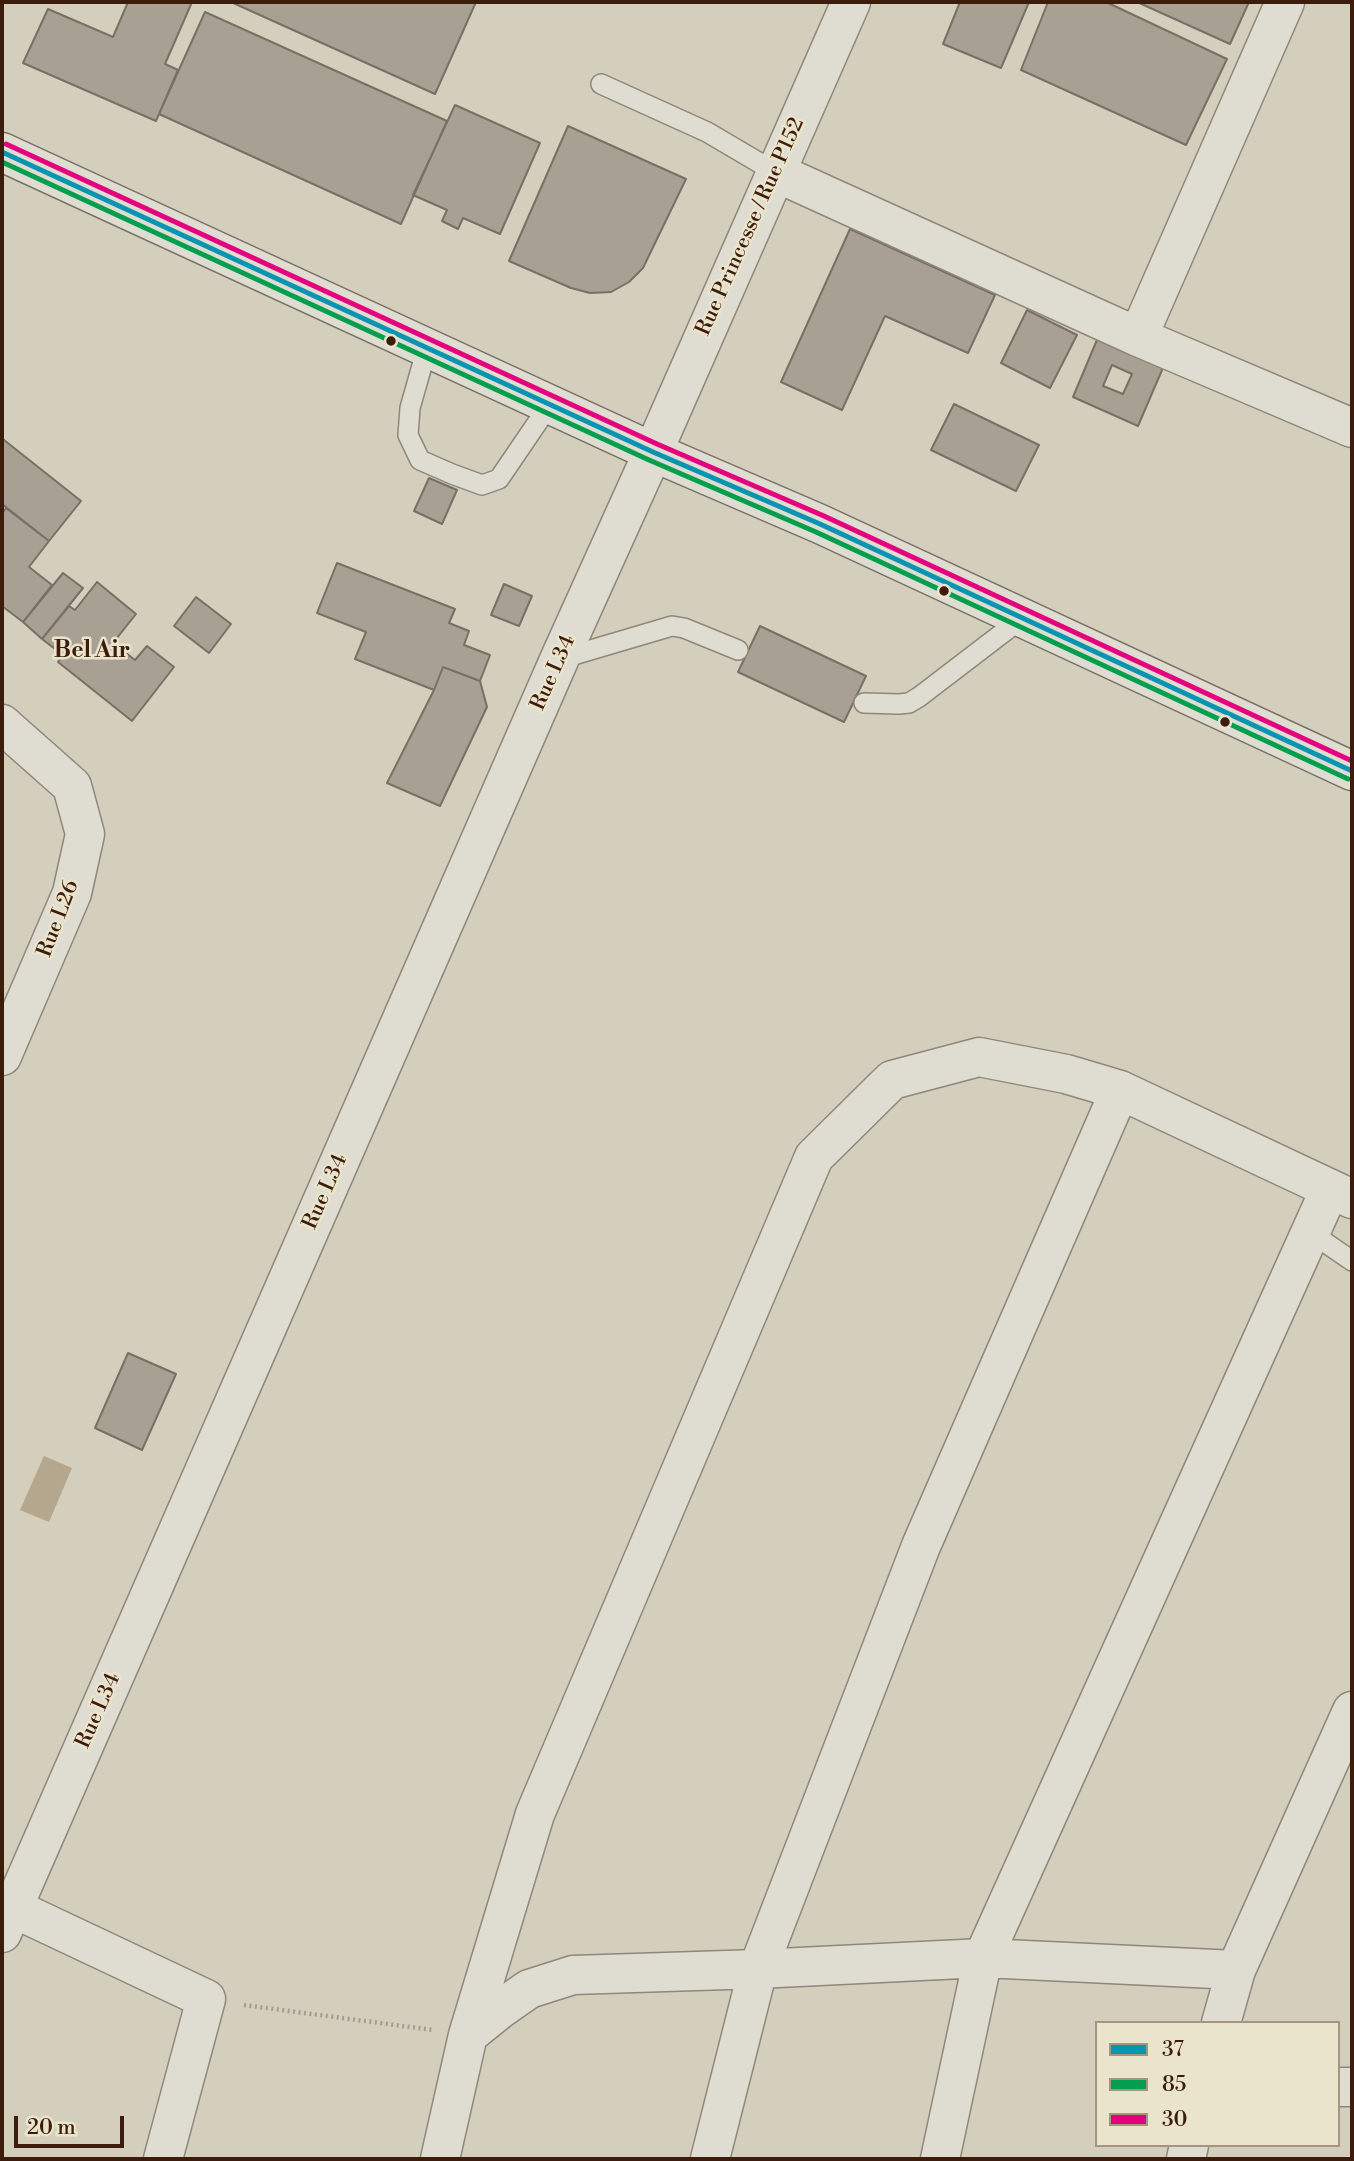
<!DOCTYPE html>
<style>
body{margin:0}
#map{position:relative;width:1354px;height:2161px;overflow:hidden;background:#d4cfbc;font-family:"Libre Bodoni",serif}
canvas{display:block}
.frame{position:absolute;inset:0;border:4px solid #3e1c0b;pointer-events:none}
.legend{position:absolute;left:1095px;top:2021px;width:245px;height:126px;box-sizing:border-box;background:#eae4cd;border:2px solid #a5947f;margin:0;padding:9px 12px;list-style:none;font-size:21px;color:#3e1c0b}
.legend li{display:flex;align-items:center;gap:14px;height:35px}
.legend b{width:35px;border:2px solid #a5947f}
.scale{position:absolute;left:14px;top:2116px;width:110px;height:32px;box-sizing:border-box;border:4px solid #3e1c0b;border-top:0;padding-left:9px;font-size:21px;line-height:24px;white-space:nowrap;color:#3e1c0b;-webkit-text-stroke:5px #eae4cd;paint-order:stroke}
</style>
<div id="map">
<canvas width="1354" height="2161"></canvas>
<div class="frame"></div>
<ul class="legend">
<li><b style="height:9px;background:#0994b1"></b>37</li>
<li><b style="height:9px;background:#039f4e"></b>85</li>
<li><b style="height:9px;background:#e5007d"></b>30</li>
</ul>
<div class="scale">20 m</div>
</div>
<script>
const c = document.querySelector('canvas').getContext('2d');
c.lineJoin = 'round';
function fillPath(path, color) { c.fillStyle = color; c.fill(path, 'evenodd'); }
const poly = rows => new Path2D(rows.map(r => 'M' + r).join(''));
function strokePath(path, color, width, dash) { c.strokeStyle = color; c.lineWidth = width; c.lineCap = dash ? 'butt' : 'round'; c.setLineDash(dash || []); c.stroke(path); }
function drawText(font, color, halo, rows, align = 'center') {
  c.font = font + ' "Libre Bodoni",serif'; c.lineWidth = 5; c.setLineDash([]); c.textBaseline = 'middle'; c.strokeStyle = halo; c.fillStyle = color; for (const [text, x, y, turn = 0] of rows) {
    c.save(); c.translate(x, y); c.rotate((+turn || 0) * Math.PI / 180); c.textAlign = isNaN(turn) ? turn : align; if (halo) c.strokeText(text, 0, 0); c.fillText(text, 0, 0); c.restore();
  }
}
const water = poly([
 [44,1456,72,1468,49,1522,20,1510]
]);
const building = poly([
 [128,2,192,2,165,64,178,70,156,121,23,63,48,9,113,37,128,2],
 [231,2,476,2,435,94,231,2],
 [960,2,1029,2,1001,68,943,44,960,2],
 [1048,2,1106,2,1227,59,1186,145,1021,70,1048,2],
 [1137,2,1249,2,1230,44,1137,2],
 [205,12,447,121,401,224,159,114,205,12],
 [455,105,540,143,500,234,463,218,458,229,442,221,447,210,413,195,455,105],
 [568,126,686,179,643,268,629,282,611,292,590,293,571,288,509,261,568,126],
 [850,229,995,295,968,353,885,316,842,410,781,382,850,229],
 [1027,310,1077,335,1050,388,1001,363,1027,310],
 [1099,335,1165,363,1138,426,1073,397,1099,335],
 [1112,365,1132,374,1123,394,1103,386,1112,365],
 [954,404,1039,445,1016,491,931,450,954,404],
 [4,440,81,501,49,541,2,504,2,442,4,440],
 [429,478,457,490,442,524,414,511,429,478],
 [6,508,49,541,29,567,52,585,23,622,2,606,2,514,6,508],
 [337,563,455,609,449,623,469,631,464,645,490,655,480,681,443,667,434,690,355,659,366,632,317,613,337,563],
 [63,573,83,588,42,639,23,622,63,573],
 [97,582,136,614,113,643,135,660,147,646,174,667,132,721,58,662,63,655,42,639,69,606,75,610,97,582],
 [504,584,532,596,519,626,491,615,504,584],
 [196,597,231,624,209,653,174,626,196,597],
 [760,626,866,676,844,722,738,672,760,626],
 [443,667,480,681,487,707,440,806,387,783,434,690,443,667],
 [128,1353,176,1374,142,1450,95,1428,128,1353]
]);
const path = poly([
 [244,2005,433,2030]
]);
const service = poly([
 [601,84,707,132,775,172],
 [427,348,410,408,408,435,420,460,452,474,482,485,499,479,550,404],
 [560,659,672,626,684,628,738,650],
 [864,703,899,704,909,703,919,697,1021,619],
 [1310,1232,1352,1261]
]);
const minor = poly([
 [775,172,1138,337,1352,428],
 [1138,337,1285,2],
 [2,724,72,786,85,834,72,893,2,1056],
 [13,1908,206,1999,163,2159],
 [1221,2023,1236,1970,1352,1711],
 [468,2035,499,2010,529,1989,573,1975,758,1969,983,1958,1236,1970],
 [1338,2087,1352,2087],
 [440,2159,468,2035,535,1814,814,1157,892,1080,979,1057,1066,1074,1120,1090,1352,1199],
 [710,2159,758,1969,921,1546,1120,1090],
 [940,2159,983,1958,1330,1189],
 [1186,2159,1189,2145]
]);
const tertiary = poly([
 [2,1933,559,660,653,452,851,2]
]);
const secondary = poly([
 [2,152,653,452,820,524,1352,771]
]);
const bus1 = poly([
 [2,152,653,452,820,524,1352,771]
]);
const bus2 = poly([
 [2,162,649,460,816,532,1348,779]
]);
const bus3 = poly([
 [6,144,657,444,824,516,1352,761]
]);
const markers = [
 [391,341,6,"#3e1c0b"],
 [944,591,6,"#3e1c0b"],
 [1225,722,6,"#3e1c0b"]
];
const streetNames = [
 ["Rue Princesse / Rue P152",751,227,-66],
 ["Rue L34",554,673,-66],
 ["Rue L26",59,919,-69],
 ["Rue L34",326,1192,-66],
 ["Rue L34",99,1711,-66]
];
const neighbourhoodNames = [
 ["Bel Air",92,651]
];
fillPath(water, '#b5a78d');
fillPath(building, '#a7a093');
strokePath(building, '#787064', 2);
strokePath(service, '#8f877b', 22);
strokePath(minor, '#8f877b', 41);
strokePath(tertiary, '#8f877b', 41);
strokePath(secondary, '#787064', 41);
strokePath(path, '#a29c92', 4.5, [2, 3.5]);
strokePath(service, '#dfdcd2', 19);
strokePath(minor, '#dfdcd2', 38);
strokePath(tertiary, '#dfdcd2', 38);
strokePath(secondary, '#dfdcd2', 38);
strokePath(bus1, '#0994b1', 5);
strokePath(bus2, '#039f4e', 5);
strokePath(bus3, '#e5007d', 5);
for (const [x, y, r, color] of markers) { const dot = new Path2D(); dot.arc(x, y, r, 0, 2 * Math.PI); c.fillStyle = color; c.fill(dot); strokePath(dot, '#eae4cd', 2.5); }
drawText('21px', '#3e1c0b', '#eae4cd', streetNames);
drawText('bold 23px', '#3e1c0b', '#eae4cd', neighbourhoodNames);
</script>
